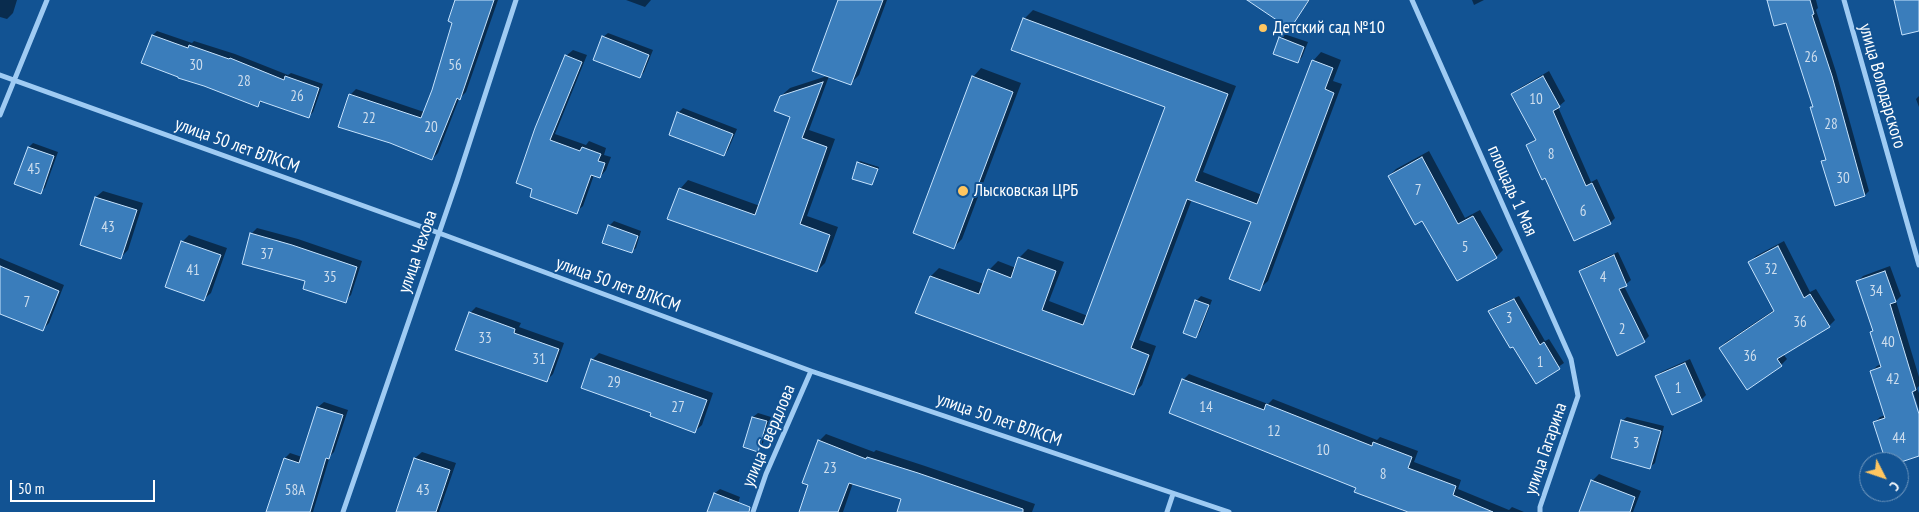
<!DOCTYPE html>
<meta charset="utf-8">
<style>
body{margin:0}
#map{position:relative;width:1919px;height:512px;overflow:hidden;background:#125393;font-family:"PT Sans Narrow",sans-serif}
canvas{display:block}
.north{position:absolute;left:1859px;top:452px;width:50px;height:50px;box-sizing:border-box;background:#125393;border:1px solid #7198be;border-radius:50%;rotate:131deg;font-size:14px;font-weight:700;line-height:20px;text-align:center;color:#fff}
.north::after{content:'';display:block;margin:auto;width:18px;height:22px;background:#ffc660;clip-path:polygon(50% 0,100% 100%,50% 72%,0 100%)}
.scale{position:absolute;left:10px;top:480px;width:145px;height:22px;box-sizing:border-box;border:2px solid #fff;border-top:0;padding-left:6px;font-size:15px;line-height:18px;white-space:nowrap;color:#fff;-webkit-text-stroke:4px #125393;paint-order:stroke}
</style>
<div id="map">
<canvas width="1919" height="512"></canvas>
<div class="north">С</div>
<div class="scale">50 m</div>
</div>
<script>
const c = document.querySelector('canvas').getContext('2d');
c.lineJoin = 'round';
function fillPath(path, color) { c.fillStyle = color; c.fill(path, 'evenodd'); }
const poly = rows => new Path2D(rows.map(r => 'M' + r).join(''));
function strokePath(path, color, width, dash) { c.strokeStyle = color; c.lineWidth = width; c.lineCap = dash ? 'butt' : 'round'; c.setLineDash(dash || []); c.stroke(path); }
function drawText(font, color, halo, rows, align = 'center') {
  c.font = font + ' "PT Sans Narrow",sans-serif'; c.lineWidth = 4; c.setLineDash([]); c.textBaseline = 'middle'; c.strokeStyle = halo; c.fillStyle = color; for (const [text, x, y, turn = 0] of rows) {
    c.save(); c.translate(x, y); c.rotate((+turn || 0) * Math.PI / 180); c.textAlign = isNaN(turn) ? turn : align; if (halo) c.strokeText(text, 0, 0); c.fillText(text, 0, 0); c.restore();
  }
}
const shadow = poly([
 [0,0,17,0,13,13,7,19,0,17],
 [457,0,498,0,466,92,459,99,438,153,432,159,350,95,356,89,424,112,433,91,454,22],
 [626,0,651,0,645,7],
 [839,0,887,0,859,75,850,84,829,76,809,130,835,139,807,216,838,227,825,263,817,271,680,189,688,180,760,206,792,116,781,96,790,88,827,76],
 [1260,0,1310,0,1290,27],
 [1472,0,1484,0,1474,5],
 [1768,0,1816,0,1818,8,1816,10,1836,72,1869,191,1865,195,1823,162,1827,158,1812,108,1814,106,1787,21],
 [1033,10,1236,86,1203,172,1262,195,1313,61,1321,52,1341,60,1333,81,1342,84,1268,281,1259,289,1252,222,1192,199,1139,340,1156,346,1142,385,1133,394,931,276,939,268,984,284,989,270,998,261,1016,268,1020,257,1028,249,1064,262,1049,301,1088,316,1166,107,1024,19],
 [157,31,192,43,194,41,235,54,288,75,291,73,323,84,313,112,309,116,262,101,257,106,153,35],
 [608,33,653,50,644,72,640,77,603,37],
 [1284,34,1308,42,1302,57,1298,62,1280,38],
 [573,50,587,55,555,134,586,145,589,141,606,148,604,155,611,157,606,170,600,177,594,175,583,206,576,212,531,196,566,56],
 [981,68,1021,83,962,239,954,247,973,77],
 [1549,71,1565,101,1558,107,1591,182,1597,179,1615,218,1610,223,1545,177,1528,145,1537,138,1512,94,1518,89],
 [1919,96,1919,107,1916,99],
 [683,108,737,129,728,150,724,155,678,113],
 [33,143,58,152,45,188,40,192,29,147],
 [1429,151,1465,218,1480,210,1503,250,1496,257,1423,219,1389,176,1396,169],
 [860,161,879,167,872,184,858,163],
 [103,191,143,203,128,250,121,257,81,244,96,197],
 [614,221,641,231,636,248,631,252,609,226],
 [257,228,298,239,362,261,351,295,345,301,307,280,251,234],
 [189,235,227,248,211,293,204,299,182,242],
 [1784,241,1810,292,1816,289,1835,320,1829,326,1783,354,1787,359,1781,365,1720,348,1726,342,1774,310,1750,262,1756,256],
 [1618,252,1631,280,1624,286,1649,336,1644,341,1580,271,1585,267],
 [0,258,64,285,49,323,43,329,0,313],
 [1890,266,1901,296,1896,301,1919,377,1919,386,1917,388,1919,393,1919,410,1911,385,1908,386,1919,418,1919,455,1897,462,1888,462,1875,422,1880,417,1886,415,1872,371,1877,366,1881,364,1871,332,1874,330,1857,282,1863,276],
 [1201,296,1212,300,1200,332,1196,337,1196,301],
 [1519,296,1545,341,1549,339,1564,363,1536,382,1490,311,1494,307],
 [476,307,521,323,519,327,564,343,553,374,547,380,470,313],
 [599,353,713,393,702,425,695,431,653,412,592,360],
 [1690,359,1706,395,1701,400,1656,377,1661,372],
 [1189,374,1268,404,1273,399,1377,440,1380,437,1418,451,1414,462,1461,480,1458,489,1509,510,1512,507,1524,512,1402,511,1403,509,1358,487,1183,380],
 [324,402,348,410,334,452,330,456,313,512,272,512,285,458,290,453,302,457,318,407],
 [758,413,771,417,762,446,758,450,744,446,753,417],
 [1627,417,1664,426,1655,463,1650,467,1622,421],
 [826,434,874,452,876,450,925,466,1035,504,1032,512,898,512,903,499,853,483,843,512,800,512,809,484,819,441],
 [422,452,456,463,439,512,397,512,415,458],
 [1599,474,1641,491,1633,512,1580,512,1592,481],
 [720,489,740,497,735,512,708,512,715,493]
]);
const building = poly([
 [455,0,494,0,460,100,457,98,432,160,390,143,338,127,349,94,421,118,432,90,452,23,448,21,455,0],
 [838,0,883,0,851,85,812,71,838,0],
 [1247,0,1309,0,1290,29,1247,0],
 [1767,0,1810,0,1814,14,1812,15,1832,76,1865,196,1835,206,1821,161,1826,160,1810,107,1813,107,1786,23,1774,26,1767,0],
 [1894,0,1919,0,1919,31,1902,35,1894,0],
 [1023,18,1228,94,1195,181,1257,204,1312,60,1333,68,1325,89,1334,93,1260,291,1229,279,1251,222,1187,199,1131,348,1149,355,1134,395,915,313,930,276,979,294,988,269,1011,278,1018,257,1056,271,1042,310,1083,325,1165,107,1011,50,1023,18],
 [152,35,188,48,189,45,229,59,230,58,284,80,285,76,319,88,309,118,260,101,258,107,204,86,178,78,178,77,141,63,152,35],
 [602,36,649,55,640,78,593,60,602,36],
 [1279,37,1304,47,1298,63,1273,54,1279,37],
 [565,55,582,62,550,140,580,151,582,147,601,154,598,161,605,163,600,178,591,175,577,214,530,197,532,189,516,183,535,128,565,55],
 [972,76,1013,92,954,249,913,233,972,76],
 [1543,76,1560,107,1553,111,1586,186,1592,183,1611,224,1574,241,1545,178,1542,180,1526,145,1536,140,1511,94,1543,76],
 [823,82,802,138,827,147,800,224,830,235,817,272,667,219,679,188,755,215,790,117,774,111,780,96,823,82],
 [677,112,733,134,724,156,669,135,677,112],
 [28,147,54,156,41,194,14,184,28,147],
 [1422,157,1458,224,1473,216,1497,258,1457,281,1422,221,1415,225,1388,176,1422,157],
 [857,162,878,169,872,185,852,179,857,162],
 [95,197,137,210,121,259,80,245,95,197],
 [608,225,638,236,632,253,602,243,608,225],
 [250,233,292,245,357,267,346,303,303,289,305,281,242,264,250,233],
 [181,241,221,255,204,301,165,287,181,241],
 [1778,246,1804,298,1810,294,1830,327,1777,359,1782,366,1747,390,1719,348,1774,311,1748,262,1778,246],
 [1614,255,1627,286,1619,289,1645,342,1617,356,1579,271,1614,255],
 [0,266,59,291,43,331,0,314,0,266],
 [1885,271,1896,302,1890,304,1916,390,1912,392,1919,414,1919,456,1901,462,1886,462,1873,422,1885,418,1870,371,1881,367,1870,332,1873,331,1856,281,1885,271],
 [1514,299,1540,345,1544,342,1560,369,1536,384,1513,347,1510,348,1488,311,1514,299],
 [1195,300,1209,305,1196,338,1183,333,1195,300],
 [469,312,515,329,514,333,559,349,547,382,455,350,469,312],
 [591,359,707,400,695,433,650,416,651,413,581,388,591,359],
 [1685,363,1702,401,1672,415,1655,376,1685,363],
 [1182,379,1264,410,1266,404,1372,446,1373,442,1412,457,1408,468,1456,486,1453,495,1493,512,1408,512,1354,492,1356,488,1169,413,1182,379],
 [317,407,343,415,329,459,326,458,310,512,266,512,284,458,299,463,317,407],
 [752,417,767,421,758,452,743,447,752,417],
 [1621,420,1661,431,1650,469,1611,458,1621,420],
 [818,440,866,459,867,457,918,473,1023,509,1023,512,897,512,901,499,849,483,838,512,799,512,808,485,802,483,818,440],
 [414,458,450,470,436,512,396,512,414,458],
 [1591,480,1635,497,1630,512,1579,512,1591,480],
 [714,493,750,507,749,512,707,512,714,493]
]);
const street = poly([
 [1412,0,1571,359,1578,396,1540,507,1540,512],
 [1844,0,1919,265],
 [0,75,439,233,811,371,1229,512],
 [0,115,47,0],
 [343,512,457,181,516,0],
 [753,512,766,474,811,371],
 [1167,512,1173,494]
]);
const markers = [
 [1263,28,5,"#ffc660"],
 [963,191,6,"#ffc660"]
];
const numberNames = [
 ["26",1811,58],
 ["30",196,66],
 ["56",455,66],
 ["28",244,82],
 ["26",297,97],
 ["10",1536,100],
 ["22",369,119],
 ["28",1831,125],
 ["20",431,128],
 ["8",1551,155],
 ["45",34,170],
 ["30",1843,179],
 ["7",1418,191],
 ["6",1583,212],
 ["43",108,228],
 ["5",1465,248],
 ["37",267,255],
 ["32",1771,270],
 ["41",193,271],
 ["35",330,278],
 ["4",1603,278],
 ["34",1876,292],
 ["7",27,303],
 ["3",1509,319],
 ["36",1800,323],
 ["2",1622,330],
 ["33",485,339],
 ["40",1888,343],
 ["36",1750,357],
 ["31",539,360],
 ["1",1540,363],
 ["42",1893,380],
 ["29",614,383],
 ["1",1678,389],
 ["27",678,408],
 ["14",1206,408],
 ["12",1274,432],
 ["44",1899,439],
 ["3",1636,444],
 ["10",1323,451],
 ["23",830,469],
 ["8",1383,475],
 ["58А",295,491],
 ["43",423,491]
];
const poiNames = [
 ["Детский сад №10",1273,28],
 ["Лысковская ЦРБ",974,191]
];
const streetNames = [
 ["улица Володарского",1882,86,74],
 ["улица 50 лет ВЛКСМ",237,146,20],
 ["площадь 1 Мая",1512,191,66],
 ["улица Чехова",418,252,-71],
 ["улица 50 лет ВЛКСМ",618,285,20],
 ["улица 50 лет ВЛКСМ",999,420,19],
 ["улица Свердлова",769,436,-67],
 ["улица Гагарина",1546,449,-71]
];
fillPath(shadow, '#0007');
fillPath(building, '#3a7dbb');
strokePath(building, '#c6e3fd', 1);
strokePath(street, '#9fcbf3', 5);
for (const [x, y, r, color] of markers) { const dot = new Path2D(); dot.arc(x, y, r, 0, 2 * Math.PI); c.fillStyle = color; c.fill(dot); strokePath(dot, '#125393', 2); }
drawText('15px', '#cedeee', null, numberNames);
drawText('18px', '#fff', '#125393', poiNames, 'left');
drawText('18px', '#fff', '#125393', streetNames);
</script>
